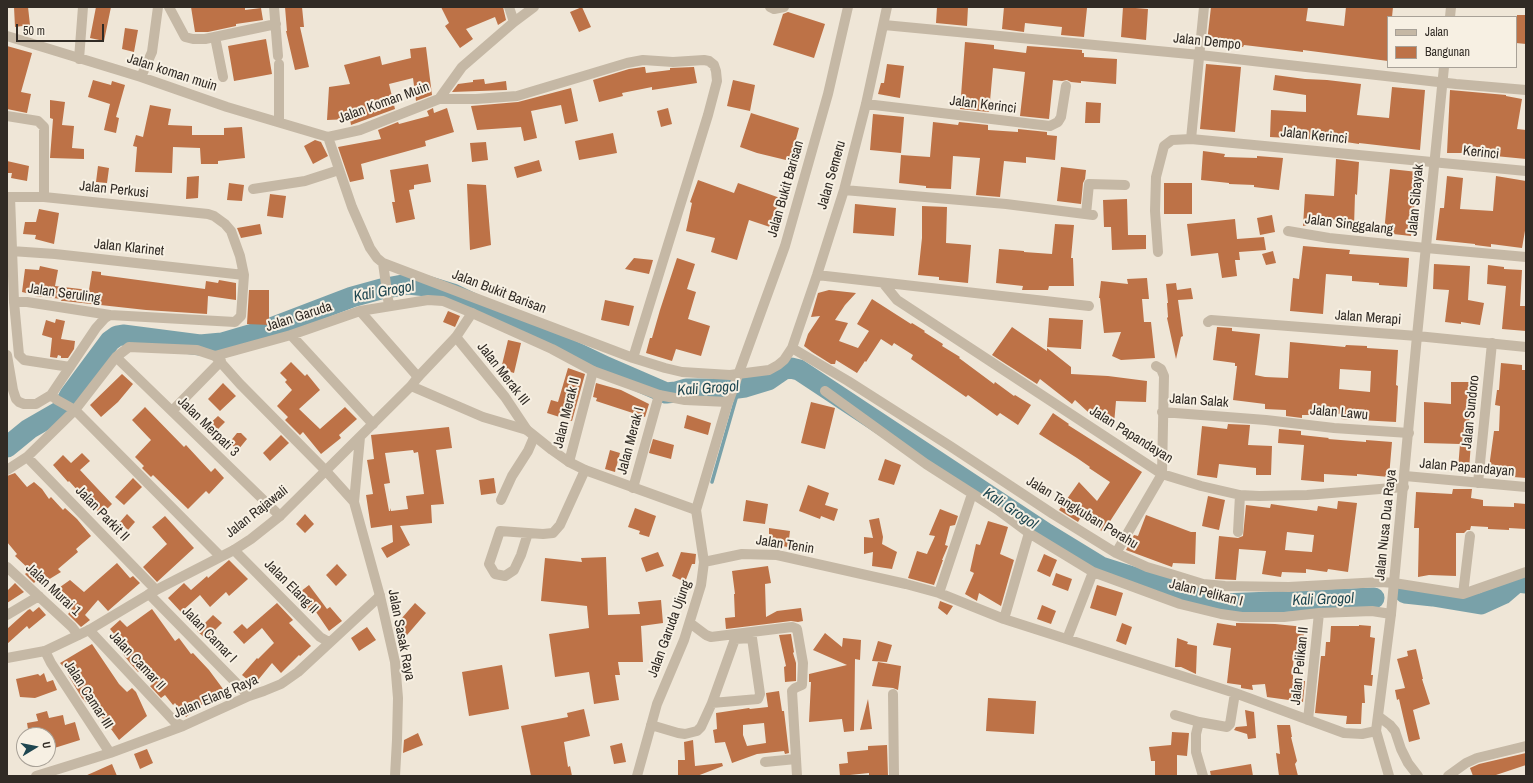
<!DOCTYPE html>
<style>
body{margin:0}
#map{position:relative;width:1533px;height:783px;overflow:hidden;background:#efe6d7;font-family:"Archivo Narrow",sans-serif}
canvas{display:block}
.frame{position:absolute;inset:0;border:8px solid #312b25;pointer-events:none}
.legend{position:absolute;left:1387px;top:16px;width:130px;height:52px;box-sizing:border-box;background:#f7f0e3;border:1px solid #a8a197;margin:0;padding:5px 7px;list-style:none;font-size:12px;color:#312b25}
.legend li{display:flex;align-items:center;gap:8px;height:20px}
.legend b{width:20px;border:1px solid #a8a197}
.north{position:absolute;left:16px;top:727px;width:40px;height:40px;box-sizing:border-box;background:#f7f0e3;border:1px solid #a8a197;border-radius:50%;rotate:80deg;font-size:11px;font-weight:700;line-height:16px;text-align:center;color:#312b25}
.north::after{content:'';display:block;margin:auto;width:14px;height:18px;background:#1e4650;clip-path:polygon(50% 0,100% 100%,50% 72%,0 100%)}
.scale{position:absolute;left:16px;top:24px;width:88px;height:18px;box-sizing:border-box;border:2px solid #312b25;border-top:0;padding-left:5px;font-size:12px;line-height:14px;white-space:nowrap;color:#312b25;-webkit-text-stroke:3px #f7f0e3;paint-order:stroke}
</style>
<div id="map">
<canvas width="1533" height="783"></canvas>
<div class="frame"></div>
<ul class="legend">
<li><b style="height:5px;background:#c5b8a5"></b>Jalan</li>
<li><b style="height:11px;background:#bd7247"></b>Bangunan</li>
</ul>
<div class="north">U</div>
<div class="scale">50 m</div>
</div>
<script>
const c = document.querySelector('canvas').getContext('2d');
c.lineJoin = 'round';
const poly = rows => new Path2D(rows.map(r => 'M' + r).join(''));
function strokePath(path, color, width, dash) { c.strokeStyle = color; c.lineWidth = width; c.lineCap = dash ? 'butt' : 'round'; c.setLineDash(dash || []); c.stroke(path); }
function fillPath(path, color) { c.fillStyle = color; c.fill(path, 'evenodd'); }
function drawText(font, color, halo, rows, align = 'center') {
  c.font = font + ' "Archivo Narrow",sans-serif'; c.lineWidth = 4; c.setLineDash([]); c.textBaseline = 'middle'; c.strokeStyle = halo; c.fillStyle = color; for (const [text, x, y, turn = 0] of rows) {
    c.save(); c.translate(x, y); c.rotate((+turn || 0) * Math.PI / 180); c.textAlign = isNaN(turn) ? turn : align; if (halo) c.strokeText(text, 0, 0); c.fillText(text, 0, 0); c.restore();
  }
}
const stream = poly([
 [712,482,739,388]
]);
const river = poly([
 [7,447,29,429,62,410,70,395,110,341,117,336,123,335,200,345,222,343,263,331,352,297,381,289,408,284,427,286,453,294,606,367,666,393,676,392,686,389,730,389,745,387,768,380,784,369,791,368,799,370,1047,534,1101,567,1123,574,1221,604,1374,598],
 [1405,593,1433,596,1481,604,1503,594,1517,582,1526,583]
]);
const building = poly([
 [14,7,28,7,30,25,15,27],
 [96,7,111,7,104,41,90,38],
 [191,7,245,7,245,10,261,8,263,20,236,24,236,26,208,32,195,32],
 [285,7,302,7,304,27,300,27,309,67,295,70,286,31,287,31],
 [441,7,503,7,506,20,498,25,495,17,466,29,473,39,460,48,445,26,449,23],
 [582,7,591,27,579,32,570,12],
 [937,7,968,7,967,26,936,23],
 [1004,7,1087,8,1084,37,1061,35,1062,27,1025,23,1024,32,1002,29],
 [1123,7,1148,9,1146,40,1121,37],
 [1211,7,1308,7,1306,21,1344,26,1346,7,1393,7,1392,17,1388,17,1388,61,1303,50,1303,52,1244,45,1243,47,1207,42],
 [788,12,825,24,814,58,773,45,783,14],
 [1517,15,1526,15,1526,44,1516,43],
 [125,28,138,30,134,52,122,49],
 [266,39,272,74,234,81,228,46],
 [965,42,994,45,994,49,1026,53,1027,46,1082,50,1082,53,1084,53,1084,57,1117,59,1116,84,1081,81,1081,83,1071,82,1067,80,1062,81,1053,80,1049,119,1020,116,1025,72,993,68,989,112,960,109],
 [7,46,32,53,21,92,31,94,27,113,7,109],
 [426,47,432,95,416,101,413,78,389,84,395,109,351,125,350,119,327,120,329,87,350,84,344,65,380,56,382,65,411,58,410,49],
 [887,64,904,66,900,98,878,94,881,83,884,83],
 [1206,64,1241,67,1235,132,1200,129],
 [643,67,645,67,646,73,670,70,670,68,694,67,697,83,652,90,652,87,622,93,623,96,599,102,593,80,629,69],
 [1275,75,1305,79,1327,80,1361,84,1357,115,1389,118,1392,87,1425,90,1420,150,1359,143,1359,144,1326,139,1326,140,1270,137,1271,110,1306,112,1306,95,1273,90],
 [484,79,485,84,506,81,507,90,452,92,458,84,473,82,473,80],
 [93,80,111,85,112,81,125,85,116,117,119,118,116,133,104,130,110,104,88,97],
 [733,80,755,85,750,111,727,106],
 [571,88,578,121,565,124,561,105,531,111,537,138,524,141,521,127,477,130,471,106,518,102],
 [1450,90,1506,95,1506,96,1522,99,1517,129,1526,130,1526,159,1464,153,1447,153],
 [50,100,65,102,62,125,74,126,72,148,84,149,84,159,50,158,53,119,50,118],
 [1086,102,1101,103,1100,123,1085,123],
 [150,105,171,109,168,125,192,126,192,135,224,135,224,128,242,127,245,158,218,161,218,164,201,164,200,148,173,147,172,173,135,172,137,147,133,146,136,135,143,137],
 [433,108,434,113,447,108,454,132,425,141,426,146,361,164,364,179,350,182,338,147,381,139,378,130,398,122,399,124,429,116,427,111],
 [668,108,672,124,661,127,657,111],
 [751,113,799,128,790,161,757,153,740,147],
 [873,114,904,117,901,153,870,150],
 [933,122,958,125,959,122,988,125,988,130,1018,132,1018,129,1047,132,1047,135,1057,136,1055,160,1026,157,1026,163,1004,161,1000,197,976,195,980,158,953,156,951,189,926,188,926,186,899,183,901,155,930,157],
 [613,133,617,153,579,160,575,141],
 [315,140,321,142,328,156,313,164,304,146],
 [486,142,488,160,472,162,470,143],
 [1203,151,1225,154,1224,157,1257,158,1257,156,1283,158,1279,190,1254,187,1254,185,1229,184,1229,183,1201,180],
 [1336,159,1359,162,1357,195,1355,194,1354,227,1339,227,1337,219,1303,226,1305,194,1334,196],
 [539,160,542,171,517,178,514,167],
 [7,161,29,166,27,181,11,178,12,173,7,173],
 [428,164,431,182,414,185,414,189,409,190,415,219,396,223,392,202,395,202,390,170],
 [98,166,109,168,107,183,96,182],
 [1061,167,1086,170,1085,179,1083,183,1081,204,1057,201],
 [1390,169,1418,172,1411,236,1384,233],
 [199,176,198,198,186,199,187,177],
 [1447,176,1463,178,1460,209,1493,211,1496,176,1526,181,1526,225,1522,248,1491,244,1491,247,1475,245,1475,244,1436,240,1440,208,1444,208],
 [698,180,734,193,738,183,780,198,770,227,749,220,737,260,711,252,715,238,686,231,692,203,690,202],
 [229,183,244,185,242,201,227,200],
 [1164,183,1192,183,1192,214,1164,214],
 [467,184,486,185,491,245,470,250],
 [270,194,286,196,283,218,267,216],
 [1127,199,1128,235,1146,235,1146,249,1112,250,1111,227,1104,227,1103,200],
 [855,204,896,208,894,236,853,233],
 [922,206,947,207,946,243,971,245,968,283,939,280,939,277,918,275,922,238],
 [39,209,59,213,54,244,35,239,36,235,23,234,25,222,36,222],
 [1272,215,1275,232,1260,235,1257,218],
 [1235,219,1237,239,1264,237,1266,250,1239,252,1240,260,1235,260,1237,276,1222,278,1218,253,1191,256,1187,224],
 [260,224,262,234,241,238,237,228],
 [1055,224,1074,225,1071,258,1073,258,1074,286,1049,286,1048,290,1022,290,1023,286,996,283,999,249,1024,251,1024,252,1052,254],
 [1303,246,1350,250,1349,254,1409,258,1407,287,1379,285,1379,283,1352,281,1352,276,1326,274,1323,314,1290,311,1293,278,1299,279],
 [1273,251,1276,263,1266,265,1262,254],
 [634,258,653,260,649,274,625,269],
 [677,258,695,264,687,289,696,292,688,319,710,326,701,356,676,349,672,361,646,353,650,338,652,338,660,310],
 [1434,264,1470,266,1468,300,1484,303,1480,325,1461,322,1461,324,1445,322,1449,290,1433,289],
 [1488,265,1504,267,1504,269,1522,270,1520,306,1526,306,1526,331,1502,329,1506,286,1487,284],
 [40,266,58,270,55,286,89,290,92,271,101,272,101,275,205,289,206,281,218,283,219,280,236,283,236,300,208,296,207,314,146,310,64,301,61,301,62,299,35,296,35,295,22,292,25,269,39,270],
 [1147,278,1149,299,1142,299,1144,322,1151,322,1155,358,1121,360,1112,356,1121,332,1104,333,1100,298,1099,298,1101,281,1128,284,1127,279],
 [1176,283,1177,290,1191,288,1193,299,1178,300,1183,336,1181,337,1176,359,1167,318,1168,317,1167,303,1168,303,1166,284],
 [249,290,269,290,269,325,247,324],
 [829,290,856,293,845,305,835,320,848,323,839,341,858,348,869,331,857,324,872,299,911,324,912,323,925,331,924,332,943,344,942,346,960,357,959,358,994,384,995,382,1014,396,1015,395,1031,405,1018,425,1000,413,997,416,968,395,966,397,911,359,913,355,894,343,892,346,881,339,866,362,865,361,857,373,836,360,835,364,831,364,812,352,804,346,808,334,820,316,811,317,818,293],
 [605,300,634,306,629,326,601,320],
 [448,311,460,316,455,327,443,322],
 [1049,318,1083,320,1081,349,1047,347],
 [56,319,65,321,61,339,75,341,74,349,68,358,61,358,61,356,58,355,57,358,50,357,52,338,42,335,46,320,55,323],
 [1012,327,1047,351,1047,348,1071,367,1071,374,1108,376,1147,381,1146,402,1116,401,1114,424,1088,412,1075,400,1072,404,1040,379,1037,384,992,355],
 [1217,327,1232,328,1232,331,1260,334,1255,375,1265,377,1288,378,1290,342,1345,347,1346,345,1367,346,1367,348,1398,350,1396,385,1398,386,1396,422,1341,419,1341,414,1309,412,1309,415,1302,415,1302,418,1286,416,1286,410,1265,409,1265,404,1233,400,1237,366,1235,366,1235,363,1213,360],
 [1340,369,1371,371,1370,392,1339,389],
 [508,340,521,343,514,373,501,369],
 [291,362,305,376,307,374,320,390,299,409,320,429,345,407,357,419,339,435,341,438,321,454,303,432,300,435,285,420,288,417,277,406,292,390,285,382,287,380,280,373],
 [1501,363,1522,365,1522,370,1526,370,1526,478,1488,475,1494,431,1499,431,1500,406,1495,405,1497,390,1499,390],
 [568,368,585,374,572,421,547,413,551,400,558,402],
 [122,374,133,384,118,402,101,417,90,405],
 [1451,382,1474,382,1473,404,1470,404,1469,428,1472,428,1469,470,1458,469,1460,444,1424,443,1424,402,1451,404],
 [223,383,236,396,220,411,208,399],
 [596,383,621,390,649,404,645,417,596,401,597,398,593,397],
 [811,402,835,408,825,449,801,443],
 [145,407,184,447,186,445,211,472,215,468,224,478,209,494,206,491,188,509,153,475,151,477,142,468,144,466,135,457,151,440,132,420],
 [1053,413,1069,424,1068,425,1142,472,1103,532,1081,517,1078,522,1059,510,1079,482,1097,501,1110,482,1089,468,1090,467,1077,458,1039,434],
 [687,415,711,423,708,435,684,428],
 [218,416,225,422,211,436,204,429],
 [1228,424,1250,425,1248,445,1272,446,1271,475,1256,475,1256,468,1219,464,1217,478,1197,475,1202,426,1227,429],
 [449,427,452,448,436,450,444,504,431,505,432,523,400,526,410,545,387,558,381,548,393,542,392,525,371,528,366,495,373,494,367,460,374,459,371,435],
 [413,450,414,453,418,452,424,494,406,496,408,509,391,511,390,508,390,511,389,511,384,484,390,483,385,453],
 [1279,429,1301,431,1301,435,1329,438,1328,439,1366,442,1366,440,1392,442,1389,477,1357,474,1357,476,1324,474,1324,482,1301,480,1304,445,1278,443],
 [237,433,241,433,247,439,238,450,229,443],
 [281,435,289,443,270,461,263,453],
 [653,439,674,445,671,459,649,453],
 [610,450,620,453,615,472,605,469],
 [82,453,90,461,80,470,112,504,101,515,80,491,79,492,69,481,68,482,53,465,63,455,71,463],
 [885,459,901,465,894,485,878,480],
 [15,473,27,487,34,482,42,489,49,499,51,497,63,510,65,508,77,519,91,536,76,549,78,552,58,569,61,572,43,583,38,579,34,583,25,574,30,570,15,556,17,554,7,542,7,476],
 [133,478,142,487,124,505,115,497],
 [494,478,496,493,481,495,479,480],
 [808,485,829,493,825,505,838,509,834,521,821,516,820,519,799,511],
 [1453,489,1472,489,1471,498,1483,500,1483,506,1514,507,1514,503,1526,504,1526,529,1509,528,1509,530,1488,529,1488,527,1471,526,1470,530,1467,530,1464,533,1456,533,1456,576,1429,575,1418,577,1419,528,1414,528,1416,492,1452,494],
 [1208,496,1225,500,1219,530,1202,526],
 [746,500,768,504,765,524,743,521],
 [1338,501,1357,503,1348,572,1328,569,1327,572,1306,569,1306,573,1282,572,1281,577,1262,574,1266,551,1239,549,1236,580,1215,579,1219,536,1238,538,1243,536,1246,505,1270,508,1271,504,1317,511,1318,506,1337,509],
 [1287,532,1314,535,1312,552,1285,550],
 [635,508,656,516,649,537,639,534,640,531,628,527],
 [940,509,958,516,955,525,950,526,945,545,948,546,942,560,943,560,934,585,908,578,917,551,927,554,935,536,929,535],
 [127,514,135,522,128,530,120,522],
 [305,514,314,524,305,533,296,524],
 [1146,515,1191,532,1196,532,1195,564,1173,563,1172,567,1126,550,1134,535,1138,536],
 [165,516,194,548,157,582,143,567,167,544,152,527],
 [879,518,883,537,882,544,897,552,892,569,872,566,873,552,864,554,864,537,873,538,869,520],
 [988,521,1008,527,1000,554,1014,560,1001,606,979,593,977,601,965,594,974,573,970,571,976,544,980,545],
 [769,528,790,531,788,547,769,544],
 [658,552,664,566,646,572,641,558],
 [681,552,696,554,695,564,692,564,685,582,672,576],
 [1044,554,1057,560,1050,577,1037,571],
 [606,557,608,615,640,614,638,602,661,600,663,623,641,626,643,662,618,662,620,675,615,675,619,700,594,704,589,672,555,677,549,634,589,628,587,606,541,601,545,558,582,562,581,558],
 [229,560,248,579,229,596,226,592,210,607,200,595,181,612,168,598,184,583,191,590,207,576,208,578],
 [117,563,130,578,133,576,140,583,108,611,98,600,85,615,90,620,81,627,68,614,72,610,53,592,70,580,84,592],
 [337,564,347,575,336,586,326,575],
 [768,566,771,583,765,584,766,617,777,611,801,608,803,621,798,622,791,621,726,629,725,618,735,617,734,594,735,594,732,571],
 [1056,573,1072,579,1068,591,1052,585],
 [15,583,24,592,7,603,7,591],
 [309,585,327,609,330,607,342,621,329,631,316,612,311,615,296,595],
 [1097,585,1123,593,1116,616,1090,608],
 [940,601,953,606,947,615,938,608],
 [277,603,293,620,289,623,311,646,300,656,299,655,281,673,272,663,254,685,242,675,257,658,258,659,274,643,262,628,244,644,233,632,242,624,247,629],
 [415,603,426,613,401,642,396,637,394,627],
 [1042,605,1056,611,1051,624,1037,619],
 [39,607,46,615,29,629,27,626,7,644,7,629,28,610,30,609,33,612],
 [152,609,175,641,179,638,191,654,193,653,209,670,226,693,211,705,208,700,186,717,175,703,173,705,165,695,161,698,150,686,152,685,141,669,138,672,130,663,122,653,127,649,110,629,120,620,127,627],
 [213,615,222,623,206,639,197,631],
 [1122,623,1132,627,1126,645,1116,641],
 [1217,623,1236,626,1236,623,1275,624,1305,627,1302,647,1307,648,1306,658,1294,656,1293,666,1293,680,1305,681,1303,702,1267,697,1265,684,1252,685,1253,690,1241,688,1241,685,1227,683,1231,648,1213,645],
 [1359,625,1371,626,1370,637,1375,638,1371,675,1373,675,1372,686,1364,685,1365,703,1362,703,1361,724,1346,724,1347,716,1315,713,1321,656,1325,656,1326,642,1330,642,1331,626,1359,626],
 [367,627,376,640,359,651,351,638],
 [825,633,842,647,843,638,861,640,860,660,855,659,854,731,844,732,842,719,809,722,811,682,809,682,809,674,847,665,813,650],
 [791,634,794,652,793,653,796,663,796,681,785,682,784,667,786,666,779,635],
 [1177,638,1188,642,1187,644,1197,646,1196,674,1181,667,1175,667],
 [878,641,892,645,887,662,872,661],
 [92,644,119,684,127,692,132,688,136,692,147,716,119,740,111,729,113,728,97,713,96,714,82,698,68,675,70,674,60,663],
 [1416,649,1423,679,1422,679,1430,704,1413,710,1420,739,1409,742,1399,699,1397,700,1395,690,1405,688,1397,659,1408,656,1407,651],
 [878,662,901,666,898,690,893,688,872,686],
 [502,665,509,709,469,716,462,672],
 [44,673,47,682,53,680,57,690,35,698,20,697,16,679,38,674,40,676],
 [779,691,782,711,784,711,789,753,785,754,784,751,757,754,732,763,725,742,715,743,713,730,717,729,716,713,749,708,750,709,768,707,766,693],
 [764,723,766,743,747,746,743,735,743,725],
 [988,698,1036,701,1034,734,986,731],
 [868,699,872,729,860,730],
 [584,709,590,736,564,742,568,767,570,766,572,776,531,776,521,726,568,717,567,713],
 [1245,710,1254,712,1256,738,1248,739,1247,734,1234,730,1236,727,1247,726],
 [47,711,49,718,63,715,65,725,75,722,80,740,48,750,48,735,29,735,27,723,38,721,36,714],
 [1277,725,1290,725,1292,737,1291,737,1297,761,1295,764,1298,776,1279,776,1276,753,1280,754],
 [1172,732,1189,733,1187,756,1177,755,1177,776,1155,776,1155,761,1151,761,1149,747,1171,745],
 [418,733,423,745,403,753,404,740],
 [693,740,695,766,722,763,723,766,697,776,678,776,678,760,685,760,684,742],
 [622,743,626,762,614,764,610,746],
 [887,745,888,776,869,776,869,773,840,776,839,764,848,763,847,752,868,750,868,746],
 [147,749,153,763,140,769,134,754],
 [1526,753,1526,765,1493,776,1473,776,1470,768,1479,764],
 [112,764,117,776,85,776],
 [1251,764,1253,776,1211,776,1210,771]
]);
const minor = poly([
 [169,7,185,37,193,39,205,39,276,24],
 [274,7,278,56],
 [509,7,514,22],
 [770,7,774,9,784,7],
 [884,25,1200,55,1456,84,1526,90],
 [7,36,141,77,227,107,328,137],
 [215,37,223,77],
 [79,59,83,7],
 [279,64,279,122],
 [141,77,152,52,158,7],
 [439,99,476,99,517,96,627,63,643,60,673,62,704,60,709,61,714,65,716,71,717,81,708,115,633,358],
 [866,104,1050,126,1058,122,1061,117,1066,86],
 [7,116,38,121,44,127,44,197],
 [328,137,352,207,370,248,377,258,383,263,633,358,665,368,682,372,730,375,769,370,778,365,784,360,792,348,817,275,844,190,866,104,887,7],
 [328,137,360,130,439,99,462,67,514,22,534,7],
 [1191,139,1526,171],
 [253,189,305,181,339,170],
 [844,190,1006,204,1093,215],
 [7,197,44,197,208,214,214,216,225,224,231,231,240,256,244,275,241,316,235,322,110,315,105,318,96,328,51,395,36,404,24,404,19,402,16,399,13,390,7,355],
 [10,197,14,302,19,355,24,360,70,367],
 [1086,214,1089,184,1125,185],
 [1288,231,1329,238,1426,248,1526,257],
 [11,251,55,254,244,275],
 [1158,252,1155,211,1156,177,1164,146,1172,140,1191,139,1204,7],
 [383,263,389,306],
 [817,275,1089,306],
 [884,284,897,300,1162,474,1201,486,1240,495,1259,496,1307,495,1404,487],
 [14,302,27,302,110,315],
 [360,311,418,377],
 [1208,322,1211,320,1417,336],
 [291,335,373,424],
 [456,337,505,397,527,430],
 [792,348,848,381,950,446,1053,514,1116,553,1147,567,1174,575,1203,584,1225,586,1289,587,1381,582,1394,583,1463,594,1526,572],
 [215,356,240,384,326,471],
 [116,357,280,516],
 [825,391,926,464,998,510,1029,533,1093,572,1180,604,1221,614,1242,617,1284,617,1319,613,1372,611,1391,614],
 [51,395,57,400,75,410,220,556],
 [172,411,221,361],
 [1162,412,1266,420,1334,428,1409,433],
 [27,457,156,590],
 [569,462,593,371],
 [7,470,27,457,75,410,116,357,129,347,197,350,215,356,291,335,360,311,428,300,443,301,472,313],
 [1405,476,1526,487],
 [1478,483,1492,343],
 [633,488,659,395],
 [501,500,512,476,528,451,534,437],
 [1238,532,1240,495],
 [528,533,521,555,514,570,505,576,495,574,489,564,500,531,528,533,543,534,553,533,560,525,585,470],
 [234,550,320,637,329,642],
 [1116,553,1162,474,1164,376,1161,369,1156,366],
 [704,562,742,554,777,555,906,584,939,593,1004,619,1235,693,1344,733,1362,734,1376,731],
 [7,567,72,627,78,635],
 [939,593,972,494],
 [149,594,249,696],
 [1463,594,1470,536],
 [7,615,39,596],
 [1004,619,1029,533],
 [690,623,706,635,711,637,792,627,797,629,803,663,802,685,795,688,792,691,797,776],
 [89,630,175,722,183,726],
 [1067,639,1093,572],
 [45,651,51,663,110,753],
 [893,694,894,776],
 [1175,715,1199,722,1227,727,1230,724,1235,693],
 [1308,720,1319,613],
 [1199,722,1196,734,1196,752,1203,776],
 [651,725,678,733,685,734,697,731,701,727,712,703,735,639,752,638,760,694,758,699,712,703],
 [765,762,796,759],
 [36,776,110,753,183,726,249,696,264,691,281,684,298,672,380,596],
 [637,776,657,704,684,640,701,585,704,562,696,510],
 [1448,776,1466,763,1477,758,1526,746]
]);
const tertiary = poly([
 [1450,17,1451,7],
 [1417,336,1526,347],
 [729,400,785,246,828,94,848,7],
 [360,437,354,502,380,596,395,662,398,698,397,740,395,776],
 [326,471,354,502],
 [7,658,45,651,89,630,156,590,234,550,251,539,280,516,411,386,418,377,456,337,472,313,552,349,593,371,659,395,685,400,728,402,696,510,585,470,569,462,552,450,527,430,483,417,411,386],
 [1378,716,1390,725,1395,731,1401,749,1408,763,1418,776],
 [1389,776,1376,731,1391,614,1417,336,1444,67]
]);
const streetNames = [
 ["Jalan Dempo",1207,42,6],
 ["Jalan koman muin",172,73,18],
 ["Jalan Koman Muin",384,103,-20],
 ["Jalan Kerinci",983,105,7],
 ["Jalan Kerinci",1314,136,6],
 ["Kerinci",1481,153,6],
 ["Jalan Semeru",832,175,-74],
 ["Jalan Bukit Barisan",786,189,-74],
 ["Jalan Perkusi",114,190,6],
 ["Jalan Sibayak",1416,200,-85],
 ["Jalan Singgalang",1349,225,7],
 ["Jalan Klarinet",129,248,6],
 ["Jalan Bukit Barisan",499,292,21],
 ["Jalan Seruling",64,294,8],
 ["Jalan Garuda",299,317,-18],
 ["Jalan Merapi",1368,318,4],
 ["Jalan Merak III",503,374,52],
 ["Jalan Salak",1199,401,4],
 ["Jalan Sundoro",1471,412,-84],
 ["Jalan Merak II",567,413,-76],
 ["Jalan Lawu",1339,413,5],
 ["Jalan Merpati 3",208,427,44],
 ["Jalan Papandayan",1131,435,32],
 ["Jalan Merak I",631,441,-75],
 ["Jalan Papandayan",1467,468,5],
 ["Jalan Rajawali",257,512,-38],
 ["Jalan Tangkuban Perahu",1082,513,31],
 ["Jalan Parkit II",102,514,46],
 ["Jalan Nusa Dua Raya",1386,525,-84],
 ["Jalan Tenin",785,545,9],
 ["Jalan Elang II",291,587,45],
 ["Jalan Murai 1",53,590,43],
 ["Jalan Pelikan I",1206,593,14],
 ["Jalan Garuda Ujung",670,629,-70],
 ["Jalan Camar I",209,635,46],
 ["Jalan Sasak Raya",401,635,79],
 ["Jalan Camar II",137,661,47],
 ["Jalan Pelikan II",1300,666,-84],
 ["Jalan Camar III",88,695,57],
 ["Jalan Elang Raya",216,697,-23]
];
const waterNames = [
 ["Kali Grogol",384,292,-10],
 ["Kali Grogol",708,389,-4],
 ["Kali Grogol",1010,509,34],
 ["Kali Grogol",1323,600,-2]
];
strokePath(stream, '#79a1a9', 3.5);
strokePath(river, '#79a1a9', 21);
fillPath(building, '#bd7247');
strokePath(minor, '#c5b8a5', 10);
strokePath(tertiary, '#c5b8a5', 10);
drawText('14px', '#312b25', '#f7f0e3', streetNames);
drawText('italic 15px', '#1e4650', '#f7f0e3', waterNames);
</script>
